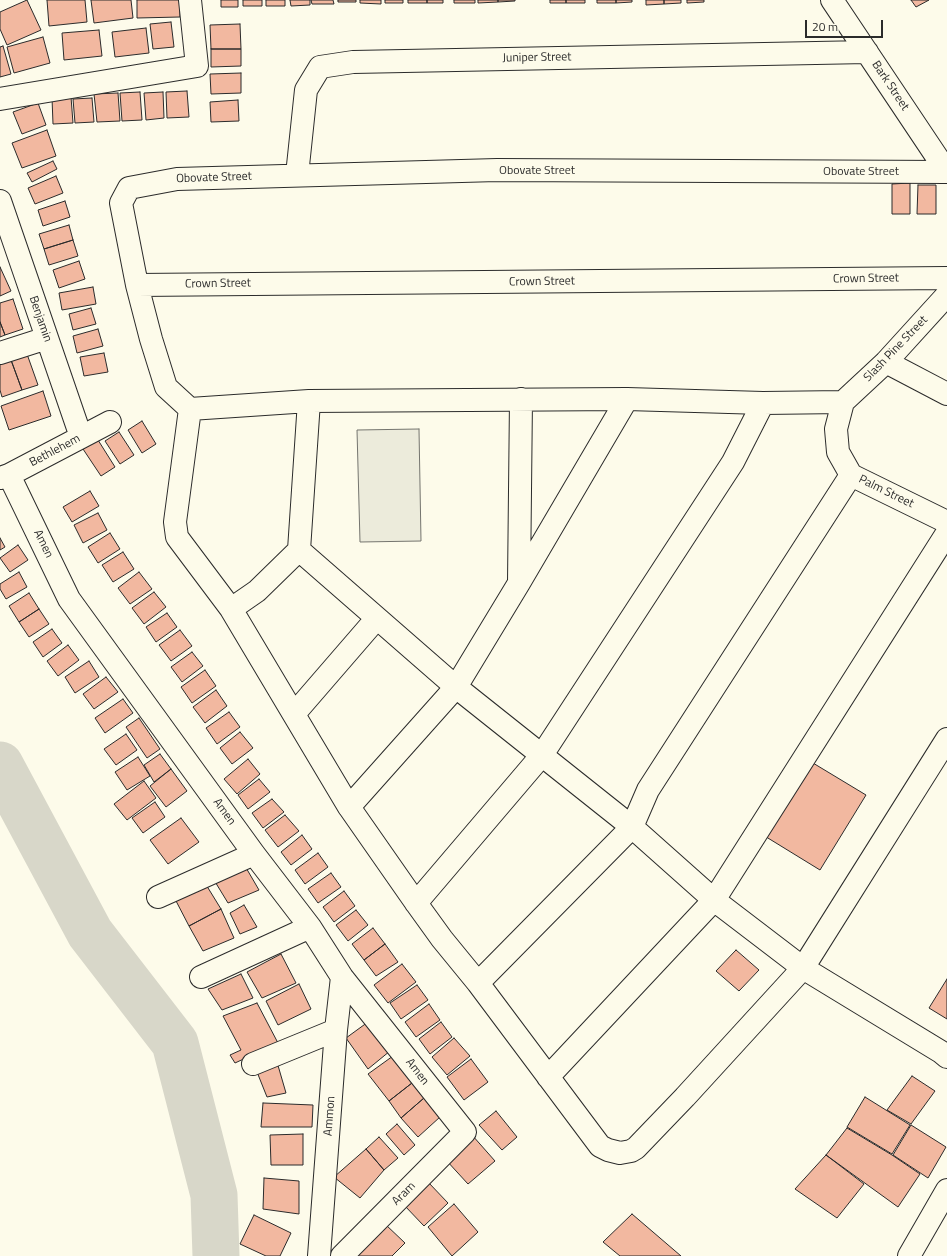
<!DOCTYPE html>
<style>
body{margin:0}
#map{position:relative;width:947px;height:1256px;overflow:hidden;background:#fdfbea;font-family:"Titillium Web",sans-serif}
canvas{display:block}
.scale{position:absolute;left:805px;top:20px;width:78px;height:18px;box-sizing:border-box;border:2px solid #2b2b2b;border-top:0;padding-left:5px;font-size:12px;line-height:14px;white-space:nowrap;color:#2b2b2b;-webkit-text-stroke:3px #fdfbea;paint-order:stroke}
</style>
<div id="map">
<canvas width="947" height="1256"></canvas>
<div class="scale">20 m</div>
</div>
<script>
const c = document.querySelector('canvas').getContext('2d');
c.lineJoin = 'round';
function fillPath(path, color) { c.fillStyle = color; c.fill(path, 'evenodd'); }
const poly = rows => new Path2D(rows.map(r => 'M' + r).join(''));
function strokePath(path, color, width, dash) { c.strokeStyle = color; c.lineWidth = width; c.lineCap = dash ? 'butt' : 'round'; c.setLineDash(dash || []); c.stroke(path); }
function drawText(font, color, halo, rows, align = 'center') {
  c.font = font + ' "Titillium Web",sans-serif'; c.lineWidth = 3; c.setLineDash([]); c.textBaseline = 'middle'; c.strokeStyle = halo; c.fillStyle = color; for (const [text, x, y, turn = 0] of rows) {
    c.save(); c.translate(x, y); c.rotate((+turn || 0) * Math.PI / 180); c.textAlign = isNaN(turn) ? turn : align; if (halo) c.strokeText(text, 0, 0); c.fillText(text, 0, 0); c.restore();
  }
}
const green = poly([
 [419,429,421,541,360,542,357,430,419,429]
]);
const river = poly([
 [0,765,90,933,175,1043,214,1195,216,1256]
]);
const building = poly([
 [27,0,41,30,7,45,0,29,0,12,27,0],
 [47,0,85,0,87,22,49,26,47,0],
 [91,0,131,0,133,18,94,23,91,0],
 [137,0,180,0,180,17,137,18,137,0],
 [221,0,238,0,238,7,221,7,221,0],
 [243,0,262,0,262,6,243,6,243,0],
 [266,0,285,0,285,6,266,6,266,0],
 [290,0,310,0,310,5,291,6,290,0],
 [311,0,333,0,334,4,312,4,311,0],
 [338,0,356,0,356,2,338,2,338,0],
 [360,0,381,0,381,4,360,3,360,0],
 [385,0,403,0,403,3,385,3,385,0],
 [408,0,427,0,427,3,408,3,408,0],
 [427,0,443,0,443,3,427,3,427,0],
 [454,0,475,0,475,3,454,3,454,0],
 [478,0,498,0,498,2,478,3,478,0],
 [498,0,515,0,515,1,498,2,498,0],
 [550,0,566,0,566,3,550,3,550,0],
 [566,0,585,0,585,3,566,3,566,0],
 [597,0,616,0,616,3,597,3,597,0],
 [616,0,632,0,632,2,616,3,616,0],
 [646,0,664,0,664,4,646,5,646,0],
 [664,0,681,0,681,3,664,4,664,0],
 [687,0,704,0,704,2,687,3,687,0],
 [911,0,929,0,916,7,911,0],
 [171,22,174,47,153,49,150,24,171,22],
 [240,24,241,49,211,49,210,25,240,24],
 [146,28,149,53,115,57,112,32,146,28],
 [99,30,102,56,64,60,62,33,99,30],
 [43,37,50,63,14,73,7,47,43,37],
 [3,46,11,74,0,77,0,47,3,46],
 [211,49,241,49,241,66,211,67,211,49],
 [241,73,241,93,211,94,210,74,241,73],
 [187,91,189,117,167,118,166,92,187,91],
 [140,92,142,120,122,121,120,93,140,92],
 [163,92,164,118,146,120,144,93,163,92],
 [118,93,120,121,97,122,94,94,118,93],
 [71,97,73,123,53,124,52,98,71,97],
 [92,98,94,122,75,123,73,99,92,98],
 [238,100,239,121,211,122,210,102,238,100],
 [38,103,46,125,22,134,13,112,38,103],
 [47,130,56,156,22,168,12,143,47,130],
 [53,161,57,169,32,182,27,173,53,161],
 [56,176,63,193,35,204,28,188,56,176],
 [910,183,910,214,892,214,892,184,910,183],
 [918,185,936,185,936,214,917,214,918,185],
 [65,201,70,217,43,226,38,210,65,201],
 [69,225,73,240,44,249,39,234,69,225],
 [73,240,78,256,49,265,44,249,73,240],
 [79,261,85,279,59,288,53,270,79,261],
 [0,267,11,291,0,296,0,267],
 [93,287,96,304,62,310,59,293,93,287],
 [13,299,23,329,5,335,0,322,0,303,13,299],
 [91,308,96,324,73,330,69,314,91,308],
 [0,322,5,335,0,337,0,322],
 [98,329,103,346,77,353,73,336,98,329],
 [104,353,108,372,84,376,80,357,104,353],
 [27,354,38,385,22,390,11,360,27,354],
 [11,360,22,390,2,397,0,390,0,364,11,360],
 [43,391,51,416,9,430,1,406,43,391],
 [142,421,156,444,142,453,128,430,142,421],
 [119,432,134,455,120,464,105,441,119,432],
 [98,440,115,467,101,476,83,449,98,440],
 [90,491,99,506,72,522,63,507,90,491],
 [98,513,107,530,83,543,74,525,98,513],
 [110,533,120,549,98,563,88,547,110,533],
 [0,538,5,547,0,550,0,538],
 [18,545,28,560,10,572,0,558,18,545],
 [123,552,134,569,113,582,102,565,123,552],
 [19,572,27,587,6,599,0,589,0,584,19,572],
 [139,572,152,589,130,604,118,588,139,572],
 [154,592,166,607,144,624,132,608,154,592],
 [29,593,39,609,19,622,9,606,29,593],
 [39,609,49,624,29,637,19,622,39,609],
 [167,613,177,627,156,642,146,627,167,613],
 [52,629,62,643,43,657,33,642,52,629],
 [180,630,192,646,171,661,159,645,180,630],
 [68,645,79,660,58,676,47,661,68,645],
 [192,652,203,666,182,682,171,667,192,652],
 [89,661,99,677,75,693,65,677,89,661],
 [205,670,216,686,192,703,181,687,205,670],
 [106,677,118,692,94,709,83,694,106,677],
 [216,690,227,706,205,723,193,707,216,690],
 [123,699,133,713,105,733,95,718,123,699],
 [229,712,240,727,217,744,206,728,229,712],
 [139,718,160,749,147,758,126,727,139,718],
 [240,732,253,748,232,764,220,748,240,732],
 [126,734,137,750,116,765,104,749,126,734],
 [160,754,171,769,154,782,144,765,160,754],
 [138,757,150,776,127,790,115,772,138,757],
 [248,759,260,774,237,794,224,779,248,759],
 [808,760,866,795,820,870,763,835,808,760],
 [171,769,187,791,166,807,150,786,171,769],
 [259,779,270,792,248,809,238,795,259,779],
 [144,781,156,798,127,820,114,804,144,781],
 [272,799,284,812,263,828,252,813,272,799],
 [155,802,165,817,143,833,132,818,155,802],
 [285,815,299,831,278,847,265,830,285,815],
 [181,818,199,842,168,864,150,840,181,818],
 [302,835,312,849,291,865,281,852,302,835],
 [318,853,328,867,305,884,295,870,318,853],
 [245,866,259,890,228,903,214,880,245,866],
 [331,873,341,887,318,903,308,889,331,873],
 [205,883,221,909,189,926,175,899,205,883],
 [344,891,355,906,334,922,323,907,344,891],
 [244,905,257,927,240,934,230,913,244,905],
 [221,909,234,938,203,951,189,926,221,909],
 [356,910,368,925,348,941,336,925,356,910],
 [373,928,385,944,364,960,352,944,373,928],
 [385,944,398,962,376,976,364,960,385,944],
 [736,950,759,970,739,991,716,971,736,950],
 [281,954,296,983,262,998,247,972,281,954],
 [402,964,416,982,388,1003,374,985,402,964],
 [241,974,253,998,222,1010,208,989,241,974],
 [947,979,947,1019,929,1008,947,979],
 [299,984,311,1009,278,1025,266,1001,299,984],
 [417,985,428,1000,401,1019,390,1003,417,985],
 [257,1003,278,1043,235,1063,230,1055,241,1050,223,1016,257,1003],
 [429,1004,440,1020,416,1037,405,1022,429,1004],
 [368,1022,390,1051,368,1069,346,1038,368,1022],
 [441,1022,452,1037,430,1054,419,1039,441,1022],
 [454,1038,470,1056,447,1075,432,1057,454,1038],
 [393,1056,412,1083,389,1101,368,1074,393,1056],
 [471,1059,488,1082,464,1100,447,1077,471,1059],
 [277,1062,286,1093,267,1097,257,1072,277,1062],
 [912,1076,935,1091,911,1124,887,1110,912,1076],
 [412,1083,424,1098,401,1118,389,1101,412,1083],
 [865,1097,910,1125,892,1154,847,1127,865,1097],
 [424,1098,440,1117,418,1137,401,1118,424,1098],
 [263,1103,313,1105,312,1127,261,1127,263,1103],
 [496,1111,517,1137,502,1150,479,1125,496,1111],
 [397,1124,415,1145,404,1155,386,1134,397,1124],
 [911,1125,946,1147,928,1178,893,1155,911,1125],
 [847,1128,892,1155,920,1174,898,1207,826,1155,847,1128],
 [303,1134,303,1165,271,1165,270,1135,303,1134],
 [472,1135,495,1161,468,1184,446,1160,472,1135],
 [379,1137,398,1158,384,1170,366,1149,379,1137],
 [366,1149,384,1170,360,1198,334,1177,366,1149],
 [826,1155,864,1184,837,1218,795,1189,826,1155],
 [264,1178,299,1181,299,1214,263,1209,264,1178],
 [428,1182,448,1203,424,1226,404,1205,428,1182],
 [454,1204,478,1232,452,1256,428,1227,454,1204],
 [632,1214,681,1256,620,1256,603,1242,632,1214],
 [254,1215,291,1233,280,1256,266,1256,240,1244,254,1215],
 [385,1224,405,1243,392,1256,355,1256,385,1224]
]);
const minor = poly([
 [832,0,947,172],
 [0,99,197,66,190,0],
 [297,175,306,90,320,67,353,62,867,52],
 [0,201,81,437],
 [137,285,947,278],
 [0,353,47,338],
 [886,362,947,394],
 [843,402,763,403,627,399,309,401,190,409,166,387,151,339,137,285,121,203,129,188,177,179,497,170,947,172],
 [843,402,836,429,838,452,851,475,947,522],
 [843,402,886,362,947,295],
 [190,409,175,522,177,537,231,609,349,807,416,903,442,939,478,983,600,1146,608,1150,620,1153,631,1151,636,1148,685,1097,803,968,947,739],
 [9,475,69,599,254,854,310,927,342,977,465,1132,342,1256],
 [0,478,9,475,110,422],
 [299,550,456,687,632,827,714,900,803,968,941,1052,947,1057],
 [519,582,521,399],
 [231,609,257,591,299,550,309,401],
 [294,714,377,618],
 [349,807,456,687,519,583,627,399],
 [158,897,254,854],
 [416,903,542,755,733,462,763,403],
 [201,977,310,927],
 [478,983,632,827,648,790,851,475],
 [253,1064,336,1030],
 [548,1077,714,900,947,533],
 [319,1256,336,1030,342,977]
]);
const secondary = poly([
 [909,1256,947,1190]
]);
const streetNames = [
 ["Juniper Street",537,58,-1],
 ["Bark Street",890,86,56],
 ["Obovate Street",537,171],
 ["Obovate Street",861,172],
 ["Obovate Street",214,178,-2],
 ["Crown Street",866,279,-1],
 ["Crown Street",542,282,-1],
 ["Crown Street",218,284,-1],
 ["Benjamin",40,319,71],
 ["Slash Pine Street",896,349,-46],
 ["Bethlehem",55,451,-28],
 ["Palm Street",886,492,26],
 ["Amen",43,544,64],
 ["Amen",224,812,54],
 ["Amen",417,1072,52],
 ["Ammon",330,1116,-86],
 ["Aram",404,1194,-45]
];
fillPath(green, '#ecebdb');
strokePath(green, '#74746e', 1);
strokePath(river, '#d8d7c9', 47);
fillPath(building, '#f2b8a0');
strokePath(building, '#2b2b2b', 1);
strokePath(minor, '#2b2b2b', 24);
strokePath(secondary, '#2b2b2b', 24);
strokePath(minor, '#fdfbea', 22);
strokePath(secondary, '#fdfbea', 22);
drawText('12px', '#2b2b2b', '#fdfbea', streetNames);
</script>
